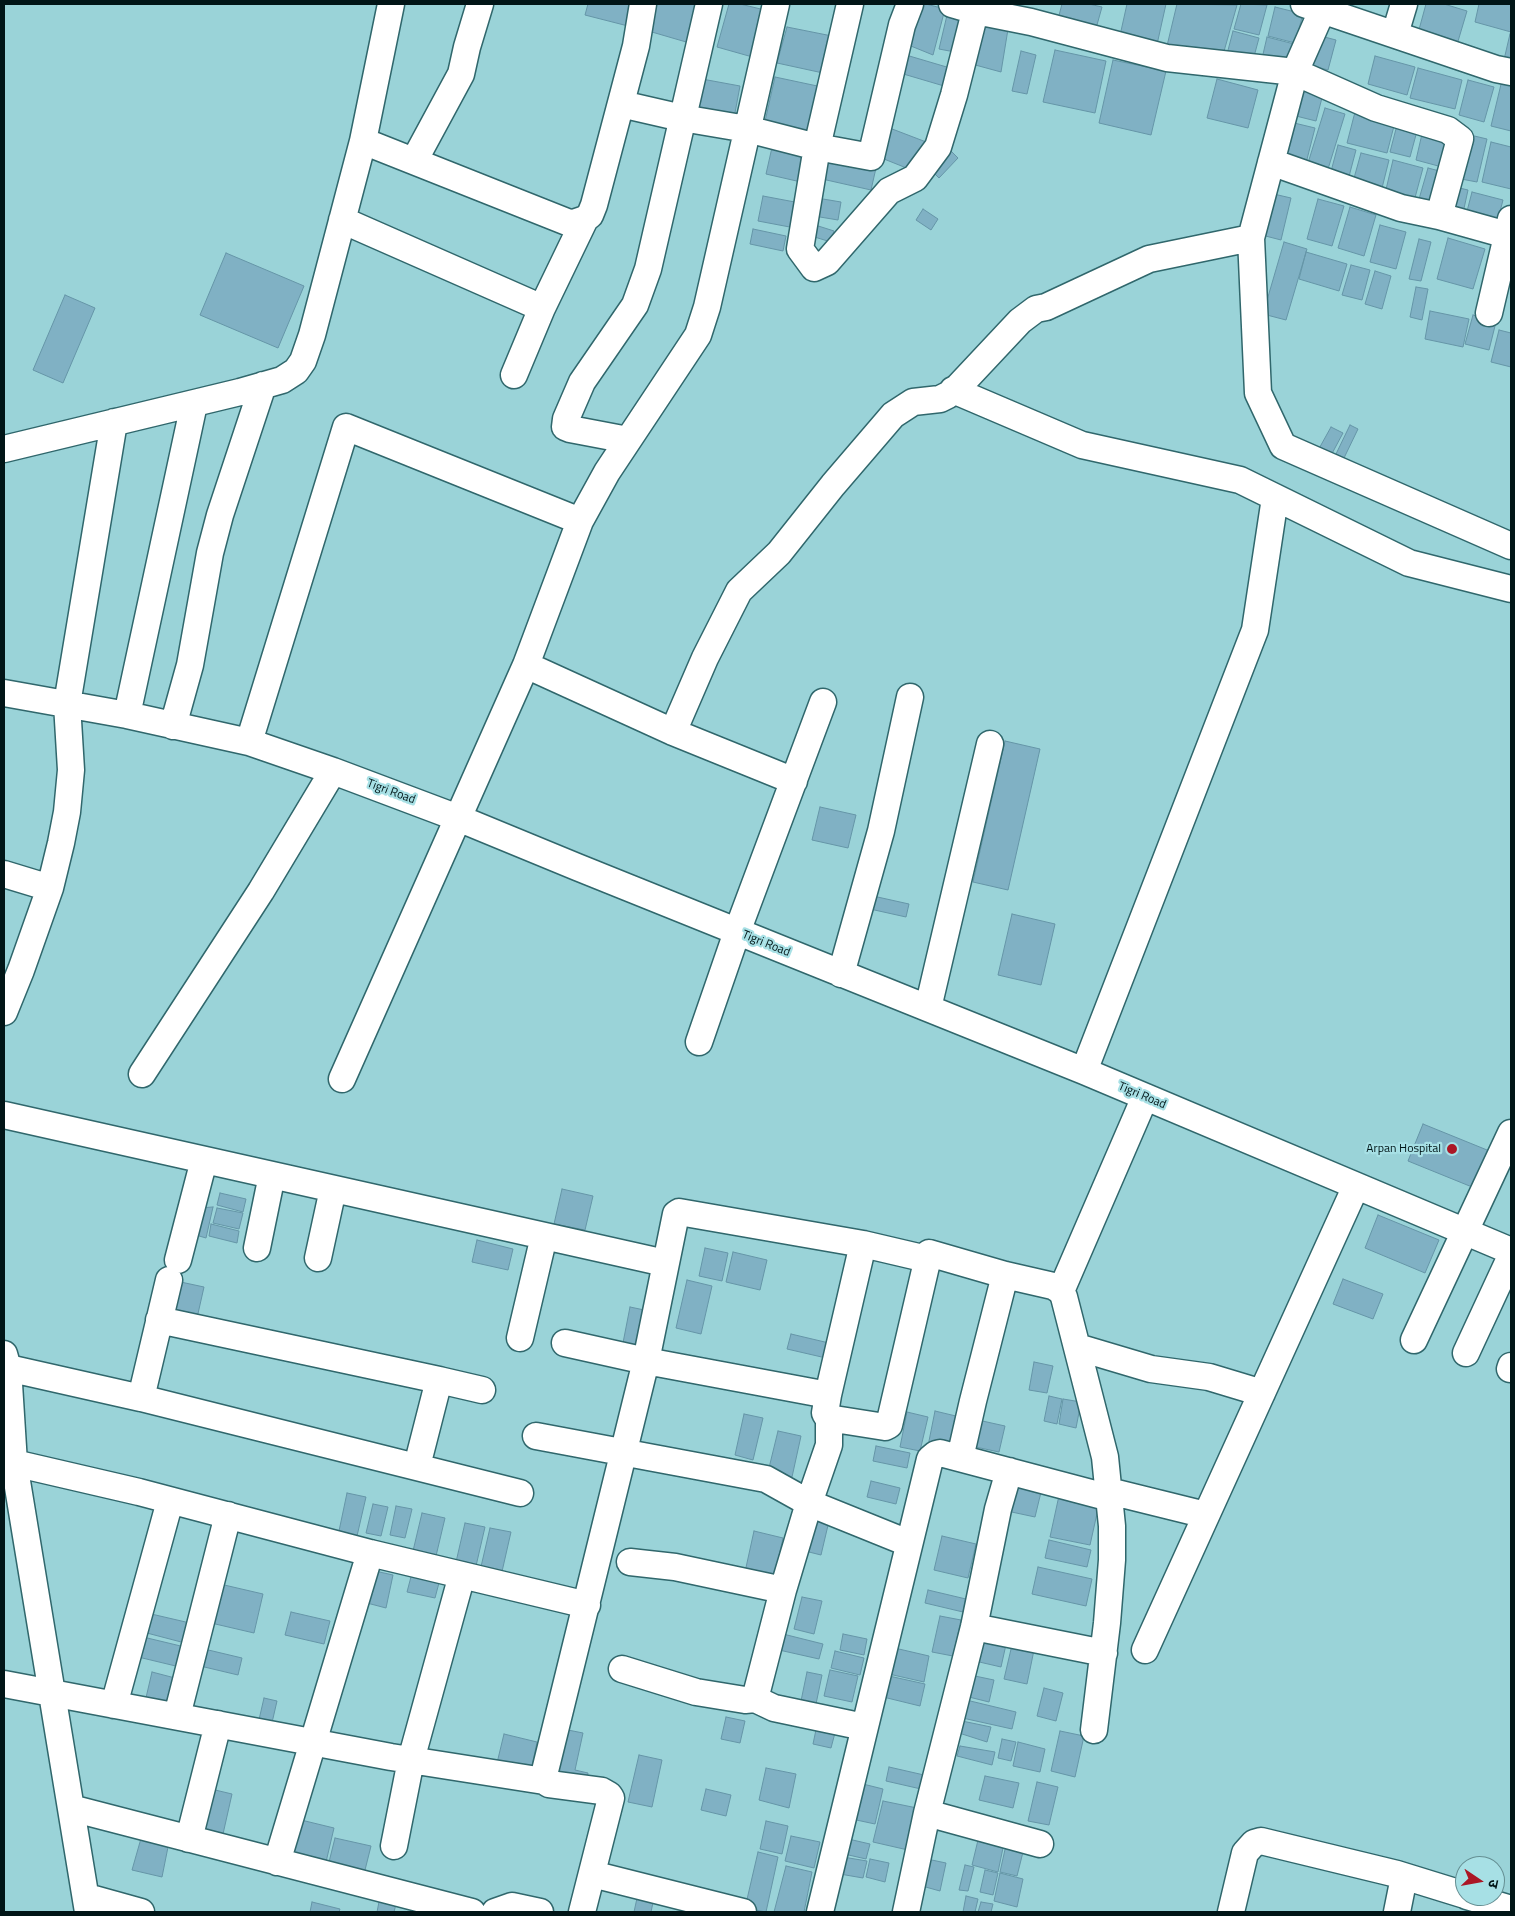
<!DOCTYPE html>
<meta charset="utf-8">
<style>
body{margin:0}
#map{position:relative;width:1515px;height:1916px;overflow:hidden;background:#9ad3d8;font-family:"Titillium Web","Noto Sans Devanagari",sans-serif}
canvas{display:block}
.frame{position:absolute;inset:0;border:5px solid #011517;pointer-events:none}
.north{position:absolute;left:1455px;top:1856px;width:50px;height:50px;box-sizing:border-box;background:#a7e0e5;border:1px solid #658f93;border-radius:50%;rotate:102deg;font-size:14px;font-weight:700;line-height:20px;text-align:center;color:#011517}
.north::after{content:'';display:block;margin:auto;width:18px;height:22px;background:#ab1625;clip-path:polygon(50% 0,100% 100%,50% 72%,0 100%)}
</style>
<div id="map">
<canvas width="1515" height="1916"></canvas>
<div class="frame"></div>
<div class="north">उ</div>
</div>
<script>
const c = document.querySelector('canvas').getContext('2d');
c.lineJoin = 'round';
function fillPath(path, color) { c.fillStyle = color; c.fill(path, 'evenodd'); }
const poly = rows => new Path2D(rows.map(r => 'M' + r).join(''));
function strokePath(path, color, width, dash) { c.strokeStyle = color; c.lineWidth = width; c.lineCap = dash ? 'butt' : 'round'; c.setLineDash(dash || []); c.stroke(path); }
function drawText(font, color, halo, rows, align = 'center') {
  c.font = font + ' "Titillium Web",sans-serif'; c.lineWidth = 4.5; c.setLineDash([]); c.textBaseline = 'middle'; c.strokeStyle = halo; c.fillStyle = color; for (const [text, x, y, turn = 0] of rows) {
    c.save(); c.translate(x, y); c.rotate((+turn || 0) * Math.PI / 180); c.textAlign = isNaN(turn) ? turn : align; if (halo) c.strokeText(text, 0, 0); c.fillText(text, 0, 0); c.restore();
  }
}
const building = poly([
 [588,4,634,4,628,26,585,15,588,4],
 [650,4,694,4,702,6,693,44,645,30,650,4],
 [729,4,740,4,769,11,756,58,717,47,729,4],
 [918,4,926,4,945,9,933,55,906,44,918,4],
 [1062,4,1089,4,1102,7,1095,32,1057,23,1062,4],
 [1127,4,1166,4,1156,49,1119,40,1127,4],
 [1177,4,1237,5,1221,62,1166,50,1177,4],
 [1241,4,1267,5,1259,35,1234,29,1241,4],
 [1426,4,1444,4,1467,11,1456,48,1417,37,1426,4],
 [1479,4,1511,4,1511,32,1475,22,1479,4],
 [1275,7,1303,14,1295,43,1268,36,1275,7],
 [948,11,968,16,960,53,939,49,948,11],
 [981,19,1009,23,1001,72,968,63,981,19],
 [787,27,832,36,823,73,777,63,787,27],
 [1233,31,1259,38,1252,64,1226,58,1233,31],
 [1313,34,1336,40,1328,70,1306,64,1313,34],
 [1510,34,1511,34,1511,66,1503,64,1510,34],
 [1267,37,1294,44,1287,70,1261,63,1267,37],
 [1055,50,1106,61,1095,113,1043,102,1055,50],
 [1021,51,1036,55,1027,94,1012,91,1021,51],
 [906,55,950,68,944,86,900,73,906,55],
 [1375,56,1415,67,1407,95,1368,84,1375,56],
 [1113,60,1166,71,1151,135,1099,123,1113,60],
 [1418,68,1462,80,1455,109,1410,98,1418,68],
 [1503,76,1511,78,1511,131,1491,126,1503,76],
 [775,77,822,87,811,137,764,126,775,77],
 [702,79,740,86,734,118,696,111,702,79],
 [1217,79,1258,90,1248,128,1207,118,1217,79],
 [1468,80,1494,87,1484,122,1459,115,1468,80],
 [1296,83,1324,90,1316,121,1288,114,1296,83],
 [1325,108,1345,114,1328,169,1308,163,1325,108],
 [1355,112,1395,122,1387,153,1347,143,1355,112],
 [1286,121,1315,128,1305,167,1276,160,1286,121],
 [1397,125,1417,131,1410,157,1390,152,1397,125],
 [887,127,934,145,914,171,879,157,887,127],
 [1422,134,1449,141,1442,167,1416,160,1422,134],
 [1466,134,1487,139,1477,182,1456,178,1466,134],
 [1491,142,1511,147,1511,189,1482,182,1491,142],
 [773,143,808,152,801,182,766,174,773,143],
 [1338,145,1356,150,1347,184,1329,179,1338,145],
 [948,148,958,158,939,178,929,168,948,148],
 [1361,153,1389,160,1380,196,1351,189,1361,153],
 [828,157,876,168,871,190,822,179,828,157],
 [1393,160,1423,168,1413,205,1384,198,1393,160],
 [1428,168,1447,173,1435,212,1417,206,1428,168],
 [1451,186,1468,190,1463,213,1446,209,1451,186],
 [1265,192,1291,198,1281,240,1254,233,1265,192],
 [1472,192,1503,200,1496,227,1465,219,1472,192],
 [763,196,800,203,795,228,758,221,763,196],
 [817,198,841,202,838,220,814,216,817,198],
 [1318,199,1344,206,1332,246,1307,239,1318,199],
 [1350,207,1376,215,1364,256,1338,248,1350,207],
 [923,209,938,219,931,230,916,220,923,209],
 [812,224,834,231,831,242,808,235,812,224],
 [1380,225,1406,232,1396,269,1370,262,1380,225],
 [753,229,786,236,783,251,750,244,753,229],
 [1448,238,1485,249,1473,289,1437,279,1448,238],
 [1419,239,1431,242,1421,281,1409,279,1419,239],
 [1284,242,1307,249,1286,320,1263,314,1284,242],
 [1306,252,1347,264,1339,291,1299,279,1306,252],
 [226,253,304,286,278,348,200,315,226,253],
 [1351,265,1370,270,1362,300,1342,295,1351,265],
 [1375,271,1391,276,1382,309,1365,304,1375,271],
 [1416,287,1428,289,1422,320,1410,317,1416,287],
 [65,295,95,308,63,383,33,370,65,295],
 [1430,311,1469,319,1463,347,1425,339,1430,311],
 [1473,315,1496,322,1489,350,1465,344,1473,315],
 [1499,330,1511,333,1511,367,1491,362,1499,330],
 [1350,425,1358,429,1344,458,1336,454,1350,425],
 [1331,427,1343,433,1328,461,1316,454,1331,427],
 [1005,741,1040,749,1008,890,973,882,1005,741],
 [820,807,856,815,848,848,812,840,820,807],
 [873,896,909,904,906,917,870,909,873,896],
 [1012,914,1055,924,1041,985,998,975,1012,914],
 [1423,1124,1492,1152,1477,1189,1408,1161,1423,1124],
 [562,1189,593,1196,585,1230,554,1224,562,1189],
 [220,1193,246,1199,243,1212,217,1205,220,1193],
 [213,1207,206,1238,189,1233,198,1208,213,1207],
 [217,1208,243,1213,239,1229,213,1223,217,1208],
 [1378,1215,1439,1240,1425,1273,1365,1248,1378,1215],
 [211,1224,239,1231,237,1243,209,1236,211,1224],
 [477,1240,513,1249,508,1270,472,1262,477,1240],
 [705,1248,728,1253,722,1281,699,1276,705,1248],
 [733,1252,767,1260,760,1290,726,1282,733,1252],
 [1343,1279,1383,1294,1373,1319,1333,1304,1343,1279],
 [687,1280,712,1286,701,1334,676,1328,687,1280],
 [176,1281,204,1287,197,1318,169,1311,176,1281],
 [630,1307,649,1311,641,1352,622,1348,630,1307],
 [791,1334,829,1343,826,1358,787,1349,791,1334],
 [1034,1362,1053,1366,1047,1393,1029,1390,1034,1362],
 [1049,1396,1062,1399,1057,1424,1044,1421,1049,1396],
 [1063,1399,1081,1402,1076,1428,1059,1424,1063,1399],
 [935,1411,960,1417,952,1451,928,1446,935,1411],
 [907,1412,928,1417,920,1451,900,1447,907,1412],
 [744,1414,763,1418,753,1460,735,1455,744,1414],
 [978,1420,1005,1426,999,1452,971,1446,978,1420],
 [778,1431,801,1436,792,1477,768,1472,778,1431],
 [876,1446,910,1453,907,1468,873,1461,876,1446],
 [871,1481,900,1488,896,1504,867,1497,871,1481],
 [1016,1482,1042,1488,1035,1517,1007,1511,1016,1482],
 [1060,1491,1100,1500,1090,1545,1050,1537,1060,1491],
 [347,1493,366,1497,357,1536,339,1531,347,1493],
 [373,1504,388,1507,381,1536,366,1533,373,1504],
 [396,1506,412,1509,405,1538,390,1535,396,1506],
 [422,1513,445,1518,436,1556,413,1551,422,1513],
 [812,1518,829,1521,821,1555,805,1551,812,1518],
 [465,1523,485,1527,476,1566,456,1562,465,1523],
 [490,1528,511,1532,501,1576,480,1571,490,1528],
 [754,1531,783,1538,774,1578,745,1572,754,1531],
 [942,1536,976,1544,968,1578,934,1570,942,1536],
 [1049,1540,1091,1550,1087,1567,1045,1558,1049,1540],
 [1038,1567,1092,1579,1086,1606,1032,1594,1038,1567],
 [375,1571,393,1575,386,1608,367,1603,375,1571],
 [412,1573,440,1579,435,1598,407,1592,412,1573],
 [220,1584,263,1594,254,1633,211,1623,220,1584],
 [928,1590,966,1599,963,1612,925,1603,928,1590],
 [802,1597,822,1601,814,1634,794,1629,802,1597],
 [291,1612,330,1621,324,1644,285,1635,291,1612],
 [147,1613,190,1623,185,1643,143,1632,147,1613],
 [940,1616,961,1620,953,1656,932,1652,940,1616],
 [783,1634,823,1644,819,1659,779,1650,783,1634],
 [843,1634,867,1639,864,1655,840,1650,843,1634],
 [981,1634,1007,1640,1001,1667,975,1661,981,1634],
 [139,1636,189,1648,184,1668,134,1656,139,1636],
 [1012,1645,1034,1650,1027,1684,1004,1679,1012,1645],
 [886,1646,929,1656,924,1682,880,1672,886,1646],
 [200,1648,242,1658,238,1675,196,1665,200,1648],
 [835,1651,864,1658,860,1675,831,1668,835,1651],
 [830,1670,858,1676,852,1702,824,1696,830,1670],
 [152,1672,175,1678,168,1708,145,1702,152,1672],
 [807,1672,822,1675,816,1704,801,1701,807,1672],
 [880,1674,925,1684,920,1706,875,1695,880,1674],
 [970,1675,994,1680,989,1702,965,1696,970,1675],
 [1044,1688,1063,1693,1056,1721,1037,1716,1044,1688],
 [264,1698,277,1701,271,1727,258,1724,264,1698],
 [962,1699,1016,1712,1012,1729,958,1717,962,1699],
 [726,1717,745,1721,740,1743,721,1739,726,1717],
 [962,1721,991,1727,987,1742,959,1733,962,1721],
 [817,1725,836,1729,831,1748,813,1744,817,1725],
 [558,1728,583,1733,575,1770,588,1773,586,1785,547,1777,558,1728],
 [1060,1731,1084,1736,1075,1777,1051,1771,1060,1731],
 [504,1734,537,1742,531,1771,497,1763,504,1734],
 [1002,1739,1016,1742,1011,1761,998,1758,1002,1739],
 [1018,1742,1045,1749,1040,1772,1013,1766,1018,1742],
 [960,1746,995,1752,992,1765,957,1756,960,1746],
 [639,1755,662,1760,652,1807,628,1802,639,1755],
 [889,1767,924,1775,921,1789,886,1781,889,1767],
 [766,1768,796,1774,789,1808,759,1800,766,1768],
 [985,1776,1019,1783,1013,1808,979,1800,985,1776],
 [855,1782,883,1789,875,1824,847,1818,855,1782],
 [1037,1782,1058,1787,1049,1825,1028,1821,1037,1782],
 [211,1789,232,1794,223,1834,202,1830,211,1789],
 [706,1789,731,1795,726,1816,701,1810,706,1789],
 [883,1801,917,1808,908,1850,873,1842,883,1801],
 [297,1819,334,1828,326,1862,289,1853,297,1819],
 [766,1821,788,1826,782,1854,760,1849,766,1821],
 [142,1835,169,1842,162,1877,132,1870,142,1835],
 [791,1836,820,1842,814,1868,785,1861,791,1836],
 [979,1836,1004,1843,998,1872,972,1865,979,1836],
 [335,1838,371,1846,364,1874,328,1866,335,1838],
 [844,1838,870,1844,866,1859,840,1853,844,1838],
 [1006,1845,1024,1848,1017,1876,1000,1872,1006,1845],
 [758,1852,778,1857,766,1912,745,1908,758,1852],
 [837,1856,867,1861,863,1878,834,1873,837,1856],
 [870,1859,889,1863,885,1882,866,1877,870,1859],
 [927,1859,946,1863,940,1891,922,1886,927,1859],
 [965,1865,974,1867,968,1891,959,1890,965,1865],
 [786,1866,812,1872,804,1912,774,1912,786,1866],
 [985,1870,998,1873,993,1895,980,1892,985,1870],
 [1000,1873,1023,1879,1017,1907,994,1901,1000,1873],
 [639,1889,655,1893,651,1912,634,1912,639,1889],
 [381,1892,398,1896,394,1912,377,1912,381,1892],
 [966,1896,978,1899,975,1912,963,1912,966,1896],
 [312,1902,340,1909,339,1912,310,1912,312,1902],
 [981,1902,993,1904,991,1912,978,1912,981,1902]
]);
const minor = poly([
 [850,4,817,147,800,249,814,268,827,262,889,191,915,178,938,147,954,95,977,4],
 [952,4,976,11,1031,22,1167,58,1295,72,1376,108,1448,130,1460,139,1439,216],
 [1304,4,1496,69,1511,72],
 [1325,4,1295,72,1251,238,1258,393,1283,446,1511,546],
 [1395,34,1404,4],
 [621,104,682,118,747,129,817,147,871,157,902,25,910,4],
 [363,141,567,222,573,223,585,219,590,215,594,205,636,46,643,4],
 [414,161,461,74,467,47,480,4],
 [1271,162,1401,208,1439,216,1507,235],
 [342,220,542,308],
 [1489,313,1511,219],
 [514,375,542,308,585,219],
 [953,390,1082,445,1240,480,1409,563,1511,589],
 [628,440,570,429,565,427,566,419,582,382,635,305,648,269,709,4],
 [4,449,240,392,282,380,296,371,303,361,312,335,363,141,391,4],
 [526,665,673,732,794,781],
 [4,693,127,715,249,742,333,771,458,818,577,867,1084,1071,1511,1251],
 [127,715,194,404],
 [173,726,190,665,210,553,220,515,263,385],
 [673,732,705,658,739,591,779,553,833,485,893,415,913,402,940,399,948,395,959,386,1020,321,1036,309,1046,307,1149,259,1251,238],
 [249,742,346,427,580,521],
 [4,874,50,888],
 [841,974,881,831,910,697],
 [928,1008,990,744],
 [4,1012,21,970,50,888,61,843,67,812,71,770,67,704,114,422],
 [699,1042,737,932,823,702],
 [1084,1071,1255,630,1275,498],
 [142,1074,261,891,333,771],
 [342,1079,526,665,580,521,607,472,698,335,707,307,776,4],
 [4,1115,665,1263],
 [863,1244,828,1395,825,1413,828,1418,885,1427,889,1425,929,1253,1005,1275,1053,1286,1061,1291,1064,1297,1105,1457,1112,1526,1112,1560,1107,1623,1094,1730],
 [257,1248,272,1175],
 [318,1258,333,1189],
 [178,1260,204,1160],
 [1061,1291,1145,1097],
 [159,1320,439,1380,417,1466],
 [520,1338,544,1236],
 [1414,1340,1511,1133],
 [565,1343,646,1361,828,1395],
 [1077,1347,1151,1369,1209,1377,1262,1393],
 [1466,1353,1511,1256],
 [4,1354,8,1368,14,1463,88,1912],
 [8,1368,141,1398,520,1493],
 [1510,1369,1511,1366],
 [439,1380,482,1390],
 [141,1398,169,1280],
 [536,1436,766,1479,809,1503,908,1543],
 [960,1458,973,1401,1005,1275],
 [14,1463,139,1492,370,1553,587,1605],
 [1109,1491,1206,1515],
 [630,1562,675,1567,783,1590],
 [974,1627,1104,1653],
 [1145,1650,1356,1186],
 [622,1669,696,1692,745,1700,755,1699,774,1708,864,1727],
 [4,1684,391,1757,544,1781],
 [755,1699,783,1590,809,1503,829,1445,829,1418],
 [114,1705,170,1501],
 [177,1716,228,1515],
 [71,1808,472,1912],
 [927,1813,1040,1844],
 [189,1839,218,1724],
 [394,1846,411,1760,462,1575],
 [277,1862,370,1553],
 [592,1874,743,1912],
 [1467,1896,1511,1909],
 [87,1897,141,1912],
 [495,1912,512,1906,540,1912],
 [582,1912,611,1798,609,1795,602,1791,549,1784,544,1781,544,1775,646,1361,676,1214,679,1212,863,1244,927,1259],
 [820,1912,930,1459,936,1454,940,1453,1110,1498],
 [906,1912,927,1813,974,1627,998,1509,1009,1471],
 [1231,1912,1245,1853,1254,1843,1261,1841,1397,1874,1465,1895],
 [1397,1912,1404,1877]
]);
const markers = [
 [1452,1149,6,"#ab1625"]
];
const streetNames = [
 ["Tigri Road",391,792,20],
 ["Tigri Road",766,944,22],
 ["Tigri Road",1142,1096,23]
];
const poiNames = [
 ["Arpan Hospital",1441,1149]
];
fillPath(building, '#80b1c4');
strokePath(building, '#6595a7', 1);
strokePath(minor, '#30676c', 29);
strokePath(minor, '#fff', 26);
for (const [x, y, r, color] of markers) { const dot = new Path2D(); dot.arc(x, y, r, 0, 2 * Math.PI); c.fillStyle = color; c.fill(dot); strokePath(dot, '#a7e0e5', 2); }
drawText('12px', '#011517', '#a7e0e5', streetNames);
drawText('12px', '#011517', '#a7e0e5', poiNames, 'right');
</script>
